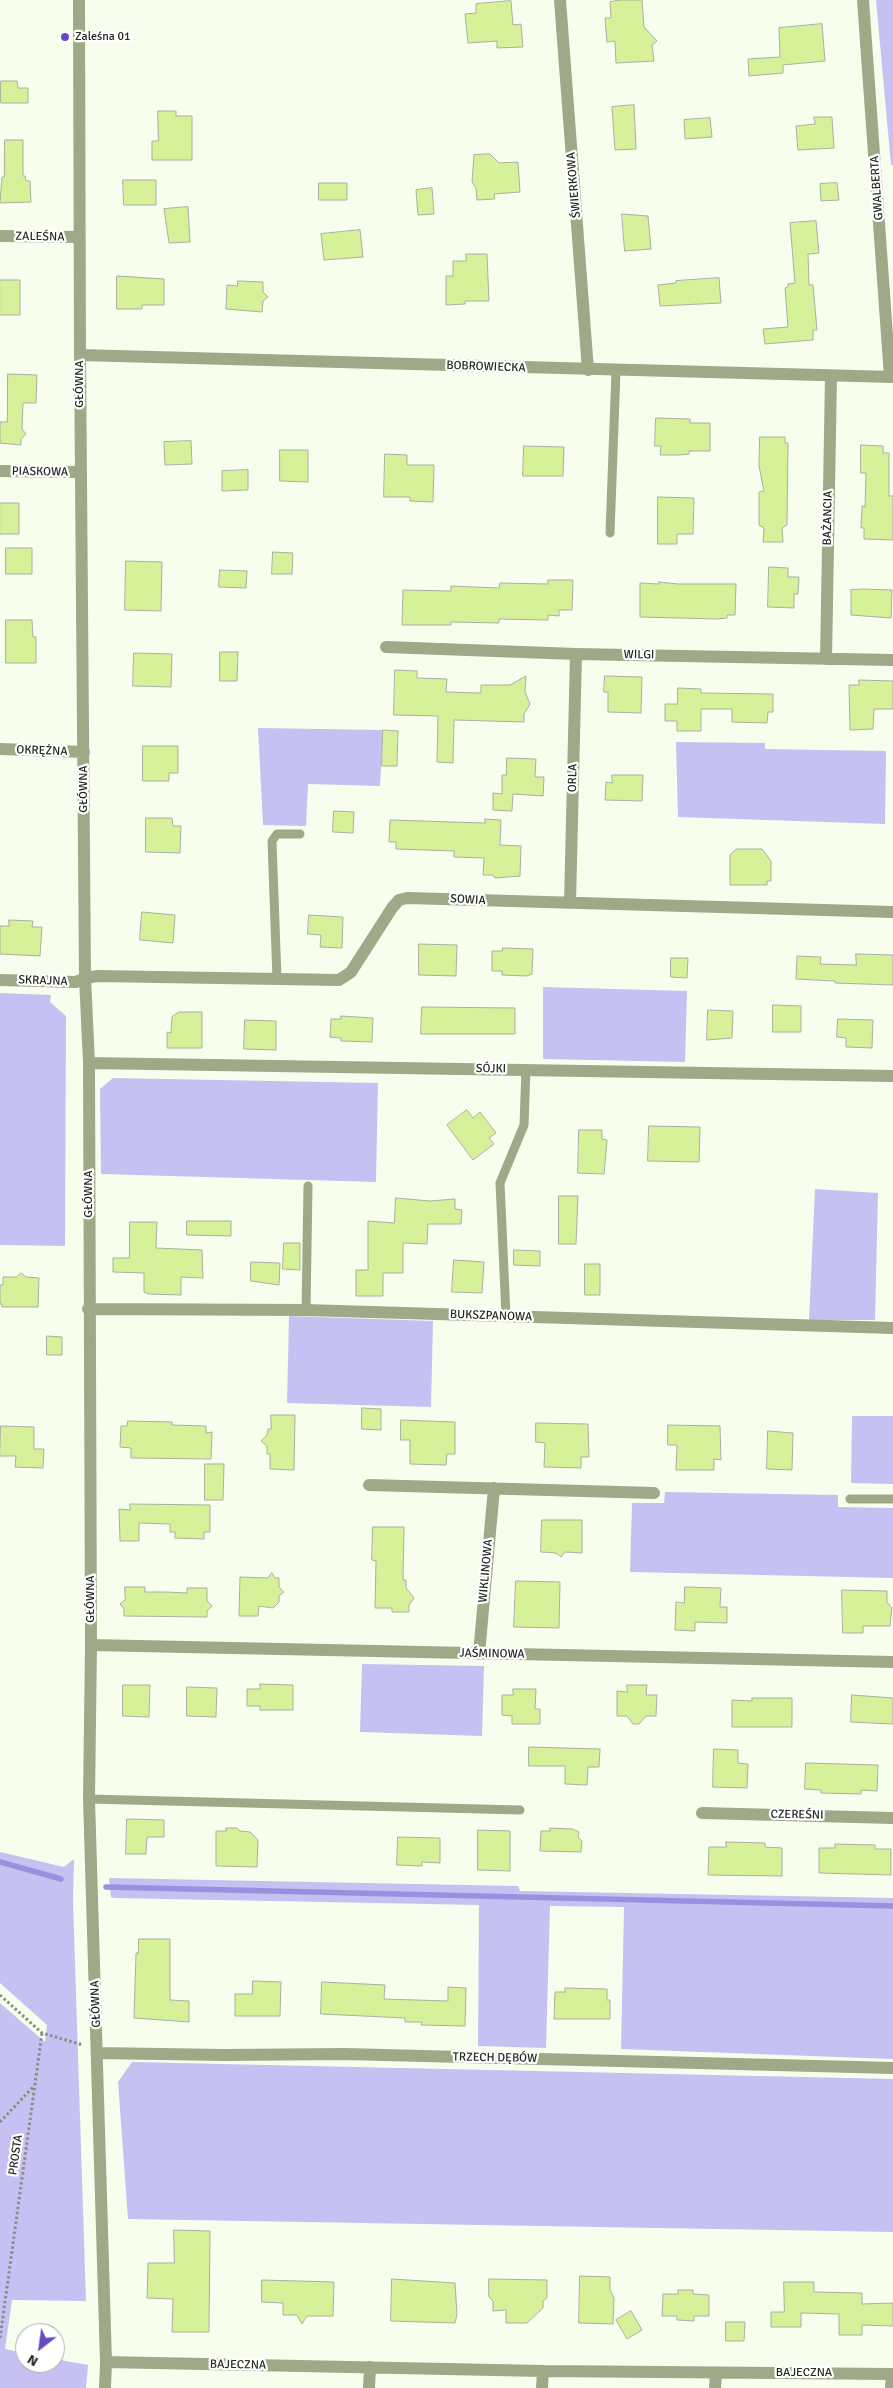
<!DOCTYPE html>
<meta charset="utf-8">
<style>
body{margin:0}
#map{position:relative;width:893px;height:2388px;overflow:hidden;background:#f8feed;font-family:Signika,sans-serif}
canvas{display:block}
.north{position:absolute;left:15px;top:2323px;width:50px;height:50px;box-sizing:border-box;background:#fff;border:1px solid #a8a9a6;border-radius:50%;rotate:210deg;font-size:14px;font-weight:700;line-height:20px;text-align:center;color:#252721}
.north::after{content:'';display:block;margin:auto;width:18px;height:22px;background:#674ac3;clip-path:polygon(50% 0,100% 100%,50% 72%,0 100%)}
</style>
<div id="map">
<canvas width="893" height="2388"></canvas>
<div class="north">N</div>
</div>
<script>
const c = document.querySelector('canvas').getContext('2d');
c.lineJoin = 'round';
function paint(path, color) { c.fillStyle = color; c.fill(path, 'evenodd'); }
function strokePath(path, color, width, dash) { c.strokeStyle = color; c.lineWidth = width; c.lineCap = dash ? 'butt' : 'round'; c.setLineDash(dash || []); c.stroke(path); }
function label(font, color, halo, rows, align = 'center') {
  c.font = font + ' Signika,sans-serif'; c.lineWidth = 4.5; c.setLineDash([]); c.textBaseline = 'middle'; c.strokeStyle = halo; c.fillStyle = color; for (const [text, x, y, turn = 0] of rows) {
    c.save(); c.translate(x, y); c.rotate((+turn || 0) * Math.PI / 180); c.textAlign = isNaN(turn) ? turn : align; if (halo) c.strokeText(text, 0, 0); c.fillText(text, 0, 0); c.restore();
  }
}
paint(new Path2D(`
 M876,0H893V165H891Z
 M258,728L383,730L380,786L308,784L306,826L263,825Z
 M676,742L765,743V749L886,751L885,824L678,817Z
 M543,987L687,991L685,1062L543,1059Z
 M0,993L51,995L50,1002L66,1016L65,1246L0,1245Z
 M113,1078L378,1083L376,1182L101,1174L100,1089Z
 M815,1189L878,1193L875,1320H809Z
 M289,1316L433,1321L431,1407L287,1403Z
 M852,1416H893V1484L851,1483Z
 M665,1492L838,1495V1507L893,1508V1578L630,1572L632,1503H664Z
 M362,1664L484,1666L482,1736L360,1732Z
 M0,1852L64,1867L74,1859L73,1901L86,2301L12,2300L5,2349L25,2353V2363H55V2359L88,2365L86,2388H0V2003L45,2042L47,2025L0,1983Z
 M109,1878L518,1886L520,1891L893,1898V2059L621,2049L624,1907L550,1906L546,2048L478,2046L479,1905L114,1898L111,1897Z
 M132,2062L893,2079V2232L128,2219L118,2082Z`), '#c6c1f2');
strokePath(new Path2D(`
 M0,1862L61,1879
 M106,1887L893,1906`), '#9b90df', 5.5);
const building = new Path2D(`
 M621,0H642L644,27L657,41L652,45L654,61L616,63L615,41L607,42L605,18H611L610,2Z
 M511,1L513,25L521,24L523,47L497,48V41L468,43L465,14L476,13V4Z
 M822,24L825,61L783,65V73L749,76L748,59L780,57L779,28Z
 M1,81H17L18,88H28V103H1Z
 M634,105L636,149L615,150L612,107Z
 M158,111H176V116H192V160H152V141H158Z
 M814,117H832L834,148L798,150L796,126L815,124Z
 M710,118L712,137L685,139L684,120Z
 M5,140H23V176H25L26,181H30L31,202L0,203L2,177H4Z
 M490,154L499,163L518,162L520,192L494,194L495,199L477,200L476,188L472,182L474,155Z
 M123,180H156V205H124Z
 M319,183H347V200H319Z
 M837,183L839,200L821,201L820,184Z
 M432,188L434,214L418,215L416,190Z
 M188,207L190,242L169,243L164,209Z
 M622,214L648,216L651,249L625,251Z
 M816,221L819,253L808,254L809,285H813L817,330H813V340L765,344L763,329L788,327L785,288L788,287V284L795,283L790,223Z
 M360,230L363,257L324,260L321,234Z
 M466,254H487L489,301H465V304L446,305V276H453V261H466Z
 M117,276L164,279V305H142V309H117Z
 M719,278L721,303L660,306L658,285L676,283V281Z
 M0,280H20V315H0Z
 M238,281L263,282V292L268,297L263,301L262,312L226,309L227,285L237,286Z
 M8,374L37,375L36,403H23L22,429L26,434L21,439V445L0,443V422H7Z
 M656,418L690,419V423H710V451H689V454L679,455H660L661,446H655Z
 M760,437H785V443H788L787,525L782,528L783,542H763L764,528L759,525V492L764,491L759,466Z
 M191,441L192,464L165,465L164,442Z
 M861,445L883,446V453H889V496H893V540L864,539V528H861L862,506L865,507L866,473H861Z
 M524,446L564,447L563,476H523Z
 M280,450H308V482L280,481Z
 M385,454L407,455V465H434L433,502L410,501V497H384Z
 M248,470V490L222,491V471Z
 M658,497L694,498L693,534H677V544H658Z
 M0,503H19V534H0Z
 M6,548H32V574H6Z
 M273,552L293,553L292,574H272Z
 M126,561L162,562L161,611L125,610Z
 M769,567L788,568V577H799L798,594H794V608L768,607Z
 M220,570L247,571L246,588L219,587Z
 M548,580H573L572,610H559V616L548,615V620L499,619V623L451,622V625H402L403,590L451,591V586L499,588L500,583L548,584Z
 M659,582L678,584H736L735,615H727V618L717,619L640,617V583L659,584Z
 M863,589L892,590L891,618L851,615V590Z
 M6,620H32L33,637H36V663H6Z
 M220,652H238L237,681H220Z
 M134,653L172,654L171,687L133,686Z
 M395,670L417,671V678L447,679L446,692L481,693V685H510L526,676L525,692L530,704L524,714V722L454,720L453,763L437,762L438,716L394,715Z
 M605,676L642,677L641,713L608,712V692H604Z
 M859,680L893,681V709H874L873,729L850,730L849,685H859Z
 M678,688L701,689V693L773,694V712H768L767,723L732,722V709H701V731H677V721H665V704H677Z
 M383,730L398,731L397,766H382Z
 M143,746H178V773H169V781H143Z
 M507,758L536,759L535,777H544L543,796L513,794L512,811L493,810V793L502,794V775H506Z
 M612,775H643L642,801L605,800L606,782L612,783Z
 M334,811L354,812L353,833L333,832Z
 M146,818H172L173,826H181L180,853L146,852Z
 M485,819L501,820L500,845L521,846L520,876L495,878L493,875H483L484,858L454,857V851L396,849V842H389L390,820L485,823Z
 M737,849H762L771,861V881H767V885H730V855Z
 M142,912L175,915L173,943L140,940Z
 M309,915L343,917L342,948L320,947L321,935L308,934Z
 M9,920L33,921L32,927H42L40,956L0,954V926H9Z
 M419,944L457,945L456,976L419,975Z
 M503,948L533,949L532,974L527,976L502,975V971H492V951H502Z
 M856,954L893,955V985L835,983V981L796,979L797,956L821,957L820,964L856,965Z
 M671,958H688L687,978L671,977Z
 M773,1005L801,1006V1032H773Z
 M422,1007L515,1008V1034H421Z
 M708,1010L733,1011L732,1038L707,1040Z
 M179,1012H202V1048H167V1032L171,1033L172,1017Z
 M341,1016L373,1018L372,1042L341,1041V1038L330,1037L331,1019H341Z
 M838,1019L873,1020L872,1048L846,1047V1038L837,1037Z
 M245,1020L276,1021V1050L244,1049Z
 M467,1110L473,1118L480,1112L496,1133L489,1138L494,1144L473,1160L447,1125Z
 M649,1126L700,1127L699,1162L648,1161Z
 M579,1130H602V1139L607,1140L604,1174L578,1173Z
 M559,1196H578L576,1244H559Z
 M396,1198L430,1201L455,1199V1209L462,1210L461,1224H428L427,1244L403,1243V1273H383V1296H356V1270H368V1221L394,1223Z
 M187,1221H231V1236L187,1235Z
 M130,1222H157L156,1248L202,1250L203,1278L181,1277V1295L149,1294L144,1292V1273L113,1272V1258H129Z
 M284,1243H300V1270L283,1269Z
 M514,1250L540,1251V1266L514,1265Z
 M454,1260L484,1262L482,1293L452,1292Z
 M251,1262L280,1263L279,1285L251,1281Z
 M585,1264H600V1295H585Z
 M21,1273L26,1277L39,1278L38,1307H2V1304H0V1285H3V1277H16Z
 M47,1336L62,1337V1355H47Z
 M362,1408L381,1409V1430L362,1429Z
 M271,1415H295L294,1470L270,1469V1454H267V1446L261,1441L267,1435L268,1429H271Z
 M401,1420L455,1422V1454H447L446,1465L410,1464V1440H401Z
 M128,1421L172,1422V1425L206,1426V1433L212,1432L211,1459L131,1458V1448L120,1447L121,1426H127Z
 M536,1423L588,1424L589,1457H581V1468L544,1467L545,1443L536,1442Z
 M668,1425L720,1426L721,1460L714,1459V1470H676L677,1445H668Z
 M1,1426L34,1427V1449H44L43,1468L15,1467L16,1456H0Z
 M768,1431L793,1433L792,1470L767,1469Z
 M205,1464H224L223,1500H205Z
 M130,1504L210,1505V1532H204V1539L175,1538V1532H170V1524L139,1523V1541H120L119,1509L130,1510Z
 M542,1520H582V1553L565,1552L561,1557L556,1553L541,1552Z
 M373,1527H404L403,1580H406V1588L414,1598L409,1605V1612H392V1608H375L376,1561L372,1560Z
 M272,1573L275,1578H279V1587L284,1592L279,1596V1602L273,1608L259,1606L258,1616H239L240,1577L267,1578Z
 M516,1581L560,1582L559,1628L514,1627Z
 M125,1587H145V1592H166L187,1593V1588H207V1601L212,1606L207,1611V1617L124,1616V1609L120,1604L125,1600Z
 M685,1587L721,1588L720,1607H727V1623L695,1622V1631L675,1630L676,1602L684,1603Z
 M842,1590L887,1591V1602L892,1608L890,1626H863V1633H843Z
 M260,1684L293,1685V1710H260V1706H247V1689H260Z
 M123,1685H150L149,1717L123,1716Z
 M627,1685H647L646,1695H657L656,1716H646L639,1724H633L627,1716H617V1691L627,1692Z
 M187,1687L217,1688L216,1717L187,1716Z
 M513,1689H536L535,1709H540V1724H512V1716L502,1715V1695H513Z
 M852,1695L893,1698V1724L851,1722Z
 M752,1698H792V1727H732V1700L752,1701Z
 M529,1747L600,1749L599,1767H588L587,1785L565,1784V1766H529Z
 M714,1749L738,1750V1763L748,1764L747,1788L713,1787Z
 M806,1763L878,1765L877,1791L861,1790V1794L821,1793V1790L805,1789Z
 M127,1819L164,1820V1837H147L146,1854H126Z
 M226,1828H237L240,1831L250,1832L258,1840L257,1867L216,1866V1831H226Z
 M550,1828L573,1829L579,1832L578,1837L582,1841L581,1852L540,1851L541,1831H550Z
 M478,1830L510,1831V1871L478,1870Z
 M398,1837L440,1838V1863L422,1862V1866L397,1865Z
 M726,1842L765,1843V1847L782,1848V1876L708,1875L709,1847H726Z
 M835,1844L875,1845V1849H891V1875L819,1873V1848H835Z
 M139,1939H170V2000L189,2001V2022L134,2018L136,1953H138Z
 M253,1981L281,1982L280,2016H235V1994H252Z
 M322,1982L385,1985L384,1999L448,2001V1987L466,1988L465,2026L421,2025L422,2022H405V2018L321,2014Z
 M565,1988L607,1989V2000H610V2019H554L555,1992H565Z
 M174,2230L210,2231L209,2332H172L173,2299L147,2298L148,2263H174Z
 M580,2276L610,2277V2290L614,2298L613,2324L579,2323Z
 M392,2279L455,2283L457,2314L455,2323L391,2321Z
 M489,2279L547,2280V2298L543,2301V2308L527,2323H506V2310L493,2311V2301L489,2297Z
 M262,2280L334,2282L333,2316H307L302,2324L297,2315H283V2303L262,2302Z
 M784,2282H814V2292L862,2293V2304L893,2303V2326L862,2325V2335H839V2314L801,2313V2327H771V2312H784Z
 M678,2290H693V2294L709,2295V2316H694V2321L677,2320V2316H662L663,2294H678Z
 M631,2311L642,2330L627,2339L616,2320Z
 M726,2322H745L744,2341H726Z`);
paint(building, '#d6f19a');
strokePath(building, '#aab0a0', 1);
strokePath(new Path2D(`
 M0,1995L42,2033L83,2045
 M0,2122L34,2086
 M0,2338L42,2033`), '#8a8e83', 3, [2.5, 2.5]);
strokePath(new Path2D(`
 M610,533L616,371
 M277,979L272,841L277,834H300
 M306,1310L308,1186
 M506,1316L500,1183L524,1125L526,1069
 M850,1499H893
 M89,1799L520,1810`), '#9eaa87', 9);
strokePath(new Path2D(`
 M560,0L588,370
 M863,0L890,377
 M0,236L79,237
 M80,355L85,978L89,1063L91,1645L89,1799L106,2362L105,2388
 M0,471L80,472
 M386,647L576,654L893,660
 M826,659L831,376
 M0,749L84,752
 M570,903L576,654
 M0,980L76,982L85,978L98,976L339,980L351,972L392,908L399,900L407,898L893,912
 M89,1063L893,1076
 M88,1309L306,1310L893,1328
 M369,1485L654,1493
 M91,1645L893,1662
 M479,1654L494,1488
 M702,1813L893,1818
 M98,2053L223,2055L345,2054L893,2068
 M106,2362L543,2371L893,2374
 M369,2388L370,2367
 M542,2388L543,2371
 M715,2388L716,2373
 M891,2388L892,2374`), '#9eaa87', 12);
strokePath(new Path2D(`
 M79,0L80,355L893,377`), '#9eaa87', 12);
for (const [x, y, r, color] of [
 [65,37,5,"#674ac3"]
]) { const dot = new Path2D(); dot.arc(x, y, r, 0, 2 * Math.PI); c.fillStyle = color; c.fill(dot); strokePath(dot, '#fff', 2); }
label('12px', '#252721', '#fff', [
 ["Zaleśna 01",75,37]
], 'left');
label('12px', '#252721', '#fff', [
 ["ŚWIERKOWA",574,185,-95],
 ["GWALBERTA",877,188,-94],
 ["ZALEŚNA",40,237,1],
 ["BOBROWIECKA",486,367,2],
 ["GŁÓWNA",80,384,-90],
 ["PIASKOWA",40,472,1],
 ["BAŻANCIA",828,518,-89],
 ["WILGI",639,655,1],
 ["OKRĘŻNA",42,751,2],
 ["ORLA",573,778,-89],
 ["GŁÓWNA",84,789,-90],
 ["SOWIA",468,900,3],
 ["SKRAJNA",43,981,2],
 ["SÓJKI",491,1069,1],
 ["GŁÓWNA",89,1194,-90],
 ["BUKSZPANOWA",491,1316,2],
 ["WIKLINOWA",486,1571,-85],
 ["GŁÓWNA",91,1599,-90],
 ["JAŚMINOWA",492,1654,1],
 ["CZEREŚNI",797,1815,1],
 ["GŁÓWNA",96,2004,-92],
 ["TRZECH DĘBÓW",495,2058,1],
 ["PROSTA",16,2155,-82],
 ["BAJECZNA",238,2365,1],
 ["BAJECZNA",804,2373]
]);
</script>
